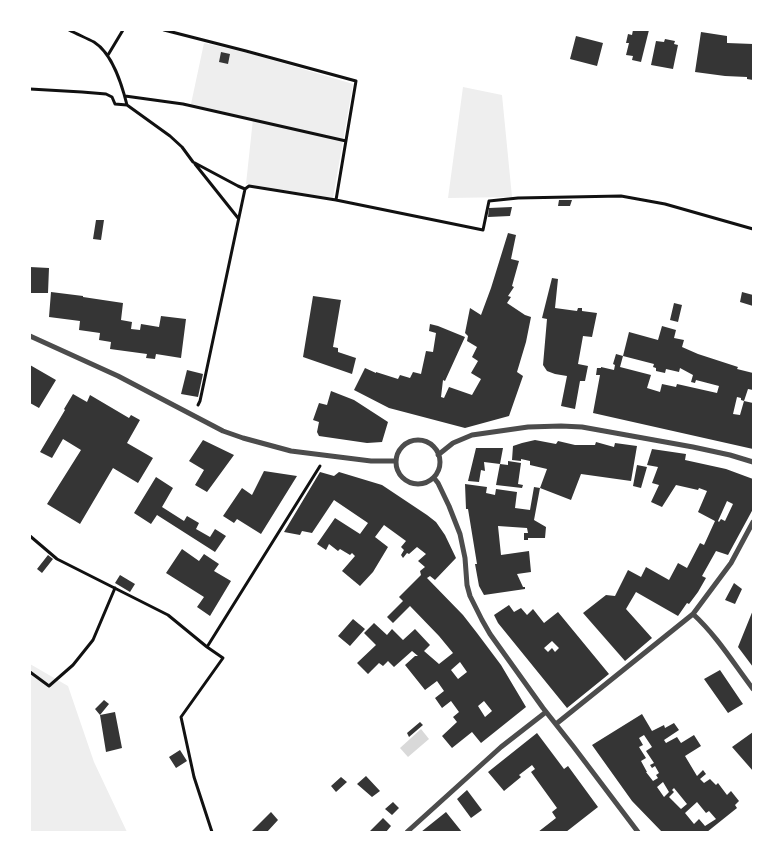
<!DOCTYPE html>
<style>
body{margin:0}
#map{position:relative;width:783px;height:862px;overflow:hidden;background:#fff;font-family:Barlow,sans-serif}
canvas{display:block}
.frame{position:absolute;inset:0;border:31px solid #fff;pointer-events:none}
</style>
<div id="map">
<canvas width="783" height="862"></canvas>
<div class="frame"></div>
</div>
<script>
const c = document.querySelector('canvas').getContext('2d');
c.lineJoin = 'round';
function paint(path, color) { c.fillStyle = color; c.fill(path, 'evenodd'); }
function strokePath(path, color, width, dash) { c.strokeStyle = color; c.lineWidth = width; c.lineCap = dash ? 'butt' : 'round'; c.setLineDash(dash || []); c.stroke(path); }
paint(new Path2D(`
 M204,43L252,54L353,84L333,198L246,184L253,119L191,104Z
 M463,87L502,95L512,197L448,198Z
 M30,664L68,686L94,762L127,832H30Z`), '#eee');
paint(new Path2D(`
 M421,729L429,739L408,757L400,748Z`), '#d9d9d9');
paint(new Path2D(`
 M633,30H649L641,62L632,60L633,56L626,55L629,43H626L628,34L632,35Z
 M701,32L727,36V43L753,44V80L747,79V77L725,76L695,72Z
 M576,36L603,43L597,66L570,59Z
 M665,39L675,41L674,44L678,45L673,69L651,65L656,41L664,42Z
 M221,52L230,54L228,64L219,62Z
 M559,200H572L570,206H558Z
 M512,207L510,216L488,217L489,208Z
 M96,220H104L101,240L93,239Z
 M508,233L516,235L511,259L519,261L512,286L514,287L508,296L511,297L507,303L525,315L531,317L526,342L517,372L523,376L509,416L465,428L389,408L354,390L365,368L376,373V372L398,379L400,375L410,378L413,372L421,374L426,351L433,352L436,333L429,331L430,324L438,326L465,337L445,381L443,380L441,397L444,398L449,387L472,395L481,379L471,373L478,361L472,357L477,347L467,341L468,336L465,333L470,308L481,315L491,288Z
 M30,267L49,268L48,293H30Z
 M552,278L558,279L555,308L577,311L578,308H582V311L597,313L592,337L583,336L578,364L588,366L585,381H580L575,409L561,406L567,376L555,374L547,371L543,365L547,319L542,318Z
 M51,292L83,296V297L123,303L121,320L132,322L131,329L140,330L141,324L159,327L161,316L186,319L181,358L156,354L155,359L146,358L147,354L110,349L111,342L99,340L100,333L79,330L80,321L49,317Z
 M742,292L753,295V306L740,302Z
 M313,296L341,300L333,347L338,348V352L356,358L352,374L303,357Z
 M674,303L682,305L678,322L670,320Z
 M662,326L676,330L674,338L684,340L682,347L698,354L738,367L737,369L753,373V390L748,389L744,401L753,403V449L593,413L600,375H596L597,368H601V367L614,370L615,365L613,364L616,354L623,356L620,367L651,375L647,388L660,392L662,384L676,387L677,384L717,393L719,386L696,380L695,383L691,382L693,375L680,368L679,372L666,369L665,373L656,371V368L653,367L654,364L623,356L629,332L658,340ZM737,397L741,398V400L744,401L740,415L733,414Z
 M30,365L56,380L39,408L30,403Z
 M187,370L203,374L198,397L181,394Z
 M331,391L354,400L388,422L382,442L367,443L319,436L317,432L319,422L313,420L319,403L327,405Z
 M73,394L87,402L90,395L129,418L131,415L140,420L127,443L153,458L138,483L113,468L80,524L47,504L81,450L63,439L52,458L40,452L65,410L64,409Z
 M203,440L234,455L207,492L195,485L204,470L189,461Z
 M535,440L556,444L558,441L575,445H595L596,442L614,447L615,443L637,446L631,481L581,474L571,500L540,488L534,520L546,527L545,538H528V540H524V533H528L527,528L498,526L501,555L529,551L531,572L517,574L523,587H525V589L484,595L479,586L475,564H477L468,509H466L465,484L487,487L486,493L495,495L496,489L517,492L515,508L530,510L534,487L540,488L547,469L530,465V461L521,459V461L512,460L513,446L522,443Z
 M476,448H503L500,464L484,462L485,471L481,470L479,482L468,481Z
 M652,449L686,454L685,460L726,469L753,479V509L728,555L716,551L702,576L706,578L698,592L689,604L687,603L678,616L636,592L626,609L652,638L625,661L583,613L606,595L615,596L628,570L641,577L646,567L669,580L678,563L687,568L700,543L704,545L715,521L698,512L707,491L699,488L698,490L676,485L662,507L651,502L659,485L652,483L658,467L647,465ZM727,501L733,504L725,521L721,519L719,522L718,521Z
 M508,461L521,463L518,484L523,485L522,488L496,485L500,464L508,465Z
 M637,465L647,467L641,488L633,486Z
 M264,471L297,476L261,534L237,519L234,523L223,516L242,488L252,495Z
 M320,472L334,476L339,472L382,485L427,515L436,522L445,535L456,558L435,580L430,576L427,578L463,615L477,633L501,665L526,707L481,743L472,732L452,748L442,736L457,722L453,717L459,712L451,701L442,708L435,698L444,691L437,681L425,690L405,665L415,656H418L412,651L394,667L388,661L383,666L379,663L368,674L357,663L376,645L364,633L374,623L387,635L392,629L403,640L415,629L430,645L424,651L439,664L453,653L439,636L410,606L393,623L387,617L403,601L399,597L421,575L420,571L425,567L418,561L426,554L417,547L409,554L407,553L403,558L401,555L404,550L401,547L406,541L384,525L375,537L388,547L373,572L360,586L342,571L355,556L352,553L350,555L340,549L338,551L329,544L326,550L317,544L335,518L360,534L368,523L334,500L312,533L302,531L300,535L284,532ZM460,662L467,672L458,679L451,670ZM484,701L492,711L485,717L478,706Z
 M156,477L173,488L162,507L184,521L187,516L199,523L196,529L210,537L215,529L226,536L215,552L157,515L151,524L134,513Z
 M182,549L199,561L204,554L219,564L214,571L231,581L210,616L197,607L204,597L166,573Z
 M48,555L53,559L42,573L37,569Z
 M120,575L135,584L130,592L115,583Z
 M734,583L742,589L735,604L725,600Z
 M509,605L514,612L521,608L527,615L533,609L544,623L558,612L609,674L567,708L498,623L494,615ZM552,641L559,648L555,652L552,648L548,652L544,648Z
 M753,610V667L738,647Z
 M353,619L365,629L350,646L338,636Z
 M720,670L743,704L728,713L704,679Z
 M104,700L109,704L100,715L115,712L122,748L106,752L100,715L95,709Z
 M642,714L652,731L664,725L665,728L674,723L679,730L664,740L666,743L677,737L681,743L694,735L701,746L685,756L697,776L703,770L706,774L700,779L704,783L710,779L716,785L718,783L727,795L731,791L739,801L735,805L737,808L707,832H662L632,801L592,745ZM644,735L652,747L646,751L654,763L650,765L652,768L655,766L659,773L656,775L658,778L653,781L646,772H647L641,761L646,758L639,747L643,745L639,738ZM663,782L669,792L664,797L657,787ZM674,788L687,804L681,809L669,797L674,792L672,790ZM697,802L706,813L709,811L716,819L705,826L699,819L694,824L685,813Z
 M420,722L423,725L409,737L407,733Z
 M753,732V771L732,747Z
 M537,733L564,769L568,766L598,807L566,832H538L556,818L552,812L557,808L531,772L535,769L532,765L519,775L521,777L504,791L488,772Z
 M180,750L187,761L176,768L169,757Z
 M366,776L380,791L372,797L357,784Z
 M341,777L347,782L336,792L331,786Z
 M467,790L482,810L471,818L457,799Z
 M393,802L399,808L392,815L385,809Z
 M271,812L278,820L267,832H251Z
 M446,812L462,832H421Z
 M383,818L391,826L386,832H369Z`), '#353535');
strokePath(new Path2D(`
 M69,30C77,34 86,38 94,42C113,54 122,85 127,105L170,136L182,147L193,162L238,186L245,189
 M164,30L246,51L356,81L336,200
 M108,55L123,30
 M30,89L82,92L106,94L112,97L115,104L127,105
 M125,96L183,104L346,141
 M195,164L238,218
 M245,189L249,186L336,200L483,230L489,201L518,198L621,196L665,204L753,229
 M198,405L200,401L245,189
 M30,536L57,559L168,615L207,647
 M30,672L49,686L73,665L93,640L115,588
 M212,832L194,777L181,717L223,658L207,647L320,466`), '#111', 3);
strokePath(new Path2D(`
 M30,336L118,376L223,431L243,438L291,451L371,461H395
 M396 462a22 22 0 1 1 44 0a22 22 0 1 1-44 0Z
 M438,455L453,443L472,435L528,427L561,426L582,427L693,447L730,455L753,462
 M434,478L438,483L449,506L460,534L465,558L467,585L470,596L482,620L490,634L543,708L573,746L638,832
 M693,614C717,636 734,664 753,689
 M556,724L693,614L731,563L753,522
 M407,832L501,747L546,712`), '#4c4c4c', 5);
</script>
